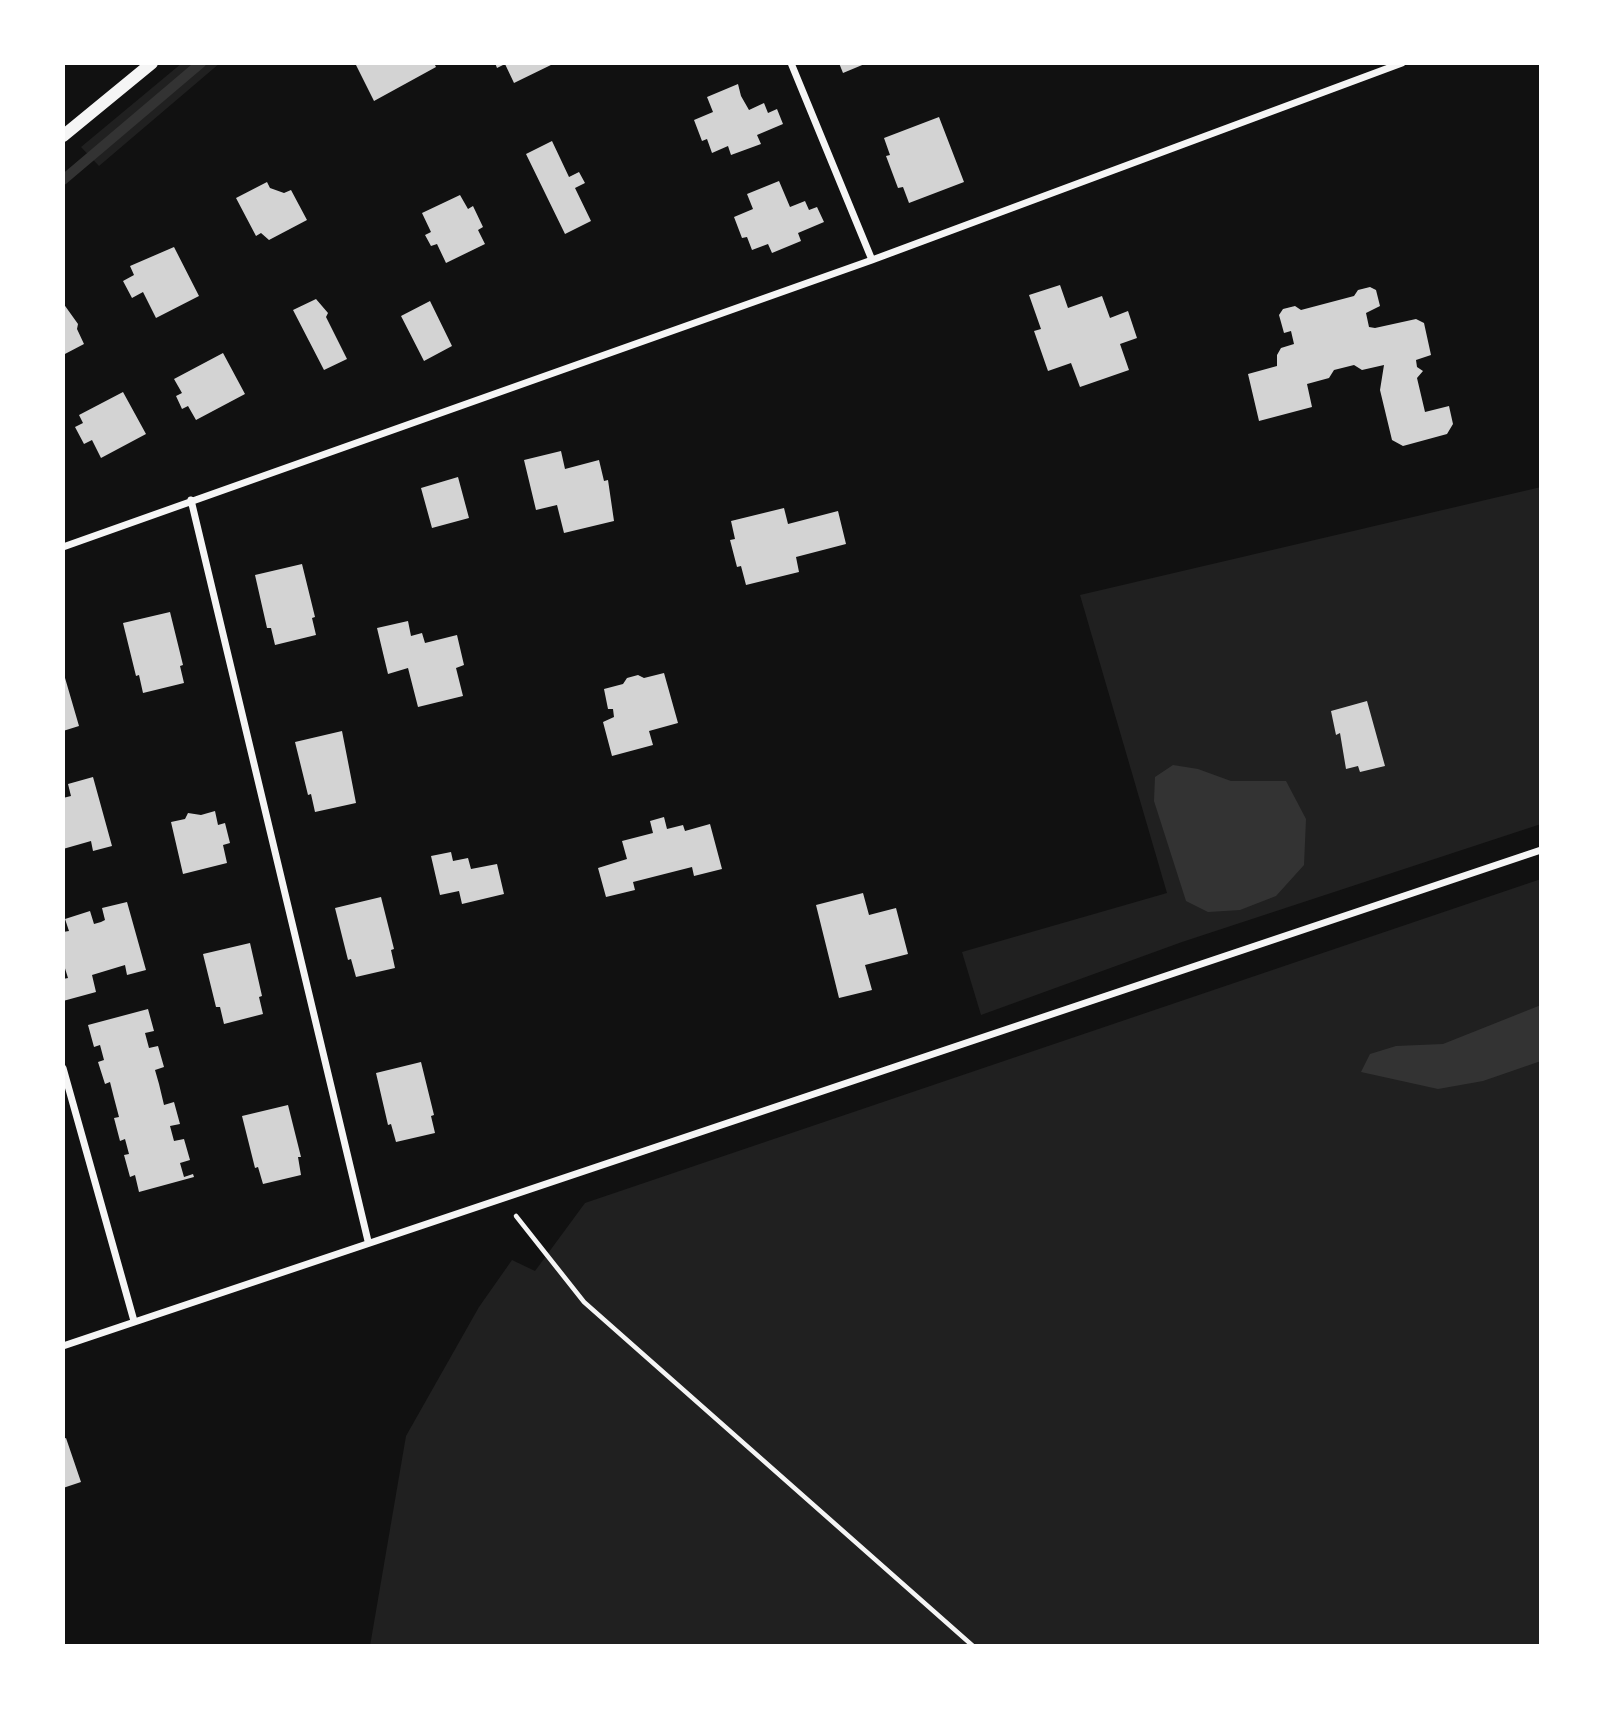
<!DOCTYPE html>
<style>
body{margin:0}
#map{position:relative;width:1604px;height:1709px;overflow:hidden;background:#111;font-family:Manrope,sans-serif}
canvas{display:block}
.frame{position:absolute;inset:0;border:65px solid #fff;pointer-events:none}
</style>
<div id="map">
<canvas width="1604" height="1709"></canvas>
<div class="frame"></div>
</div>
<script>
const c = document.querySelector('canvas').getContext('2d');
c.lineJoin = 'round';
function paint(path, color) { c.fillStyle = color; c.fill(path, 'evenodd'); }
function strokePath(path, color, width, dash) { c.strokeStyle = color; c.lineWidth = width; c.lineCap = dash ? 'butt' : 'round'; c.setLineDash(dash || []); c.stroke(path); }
paint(new Path2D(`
 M182,63H220L99,166L81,147Z
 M1541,487V824L1182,942L981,1015L962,952L1167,893L1080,595Z
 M1541,879V1646H370L406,1436L479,1307L512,1260L535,1271L585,1203Z`), '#202020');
paint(new Path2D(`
 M1173,765L1198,769L1231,781H1286L1306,819L1304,865L1276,896L1240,910L1208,912L1186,901L1154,801L1155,777Z
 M1541,1005V1061L1538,1062L1483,1081L1438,1089L1361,1072L1370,1054L1396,1046L1443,1044Z`), '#333');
strokePath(new Path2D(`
 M63,180L201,63`), '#333', 10);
paint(new Path2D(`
 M360,63H434L436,67L374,101L356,65Z
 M495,63H555L514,83L505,64L497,68Z
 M839,63H867L843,73Z
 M738,84L741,96L749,110L764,103L768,113L777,109L783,124L757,135L761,144L731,155L728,146L712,153L707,139L702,141L694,120L713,112L707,97Z
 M939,117L964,182L909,203L903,187L898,188L886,156L890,155L884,138Z
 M552,141L569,177L579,172L585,183L575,188L591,221L565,234L526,154Z
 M779,181L790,207L805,201L809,210L817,207L824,222L798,233L801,241L772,253L768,244L752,250L747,237L742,238L734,217L753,209L747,194Z
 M267,182L270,188L284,193L291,190L307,220L269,240L261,233L256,236L236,198Z
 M460,195L468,209L473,206L483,227L478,230L485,244L446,263L437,244L431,246L425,235L431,232L422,213Z
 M174,247L199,296L156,318L143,292L132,298L123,281L134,275L130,266Z
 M1060,285L1068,308L1102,296L1110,318L1128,311L1137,338L1120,344L1129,370L1080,387L1071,363L1048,371L1034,331L1041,329L1029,295Z
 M1370,287L1376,290L1380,306L1366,313L1369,327L1375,328L1416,319L1424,323L1431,355L1416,360L1417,367L1423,371L1417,378L1425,412L1449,406L1453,424L1447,434L1403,446L1392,440L1380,390L1384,365L1362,370L1354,365L1334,370L1329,378L1307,384L1312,407L1259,421L1248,374L1277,366V355L1281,348L1294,344L1291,331L1284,333L1279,315L1283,309L1295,306L1301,310L1354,296L1358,290Z
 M316,299L328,313L326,317L347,359L324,370L293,310Z
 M430,301L452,346L424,361L401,316Z
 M63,303L78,324L77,329L84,344L63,355Z
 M223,353L245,394L196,420L188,406L182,409L176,396L182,393L174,379Z
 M123,392L146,434L101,458L92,440L84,444L75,427L83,423L79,415Z
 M561,451L565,469L599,460L604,481L608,480L614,521L564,533L557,505L536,510L524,460Z
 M458,477L469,518L432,528L421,488Z
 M784,508L788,524L838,511L846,544L796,557L799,572L746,585L741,566L737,567L730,540L735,539L731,521Z
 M302,564L315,617L312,618L316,635L275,645L271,628H267L255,575Z
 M170,612L183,665L180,666L184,683L143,693L139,675L136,676L123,623Z
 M408,621L411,636L422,633L425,643L457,635L464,665L456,668L463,696L418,707L408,668L388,674L377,628Z
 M63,671L79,726L63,731Z
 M664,673L678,723L649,731L653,745L612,756L603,722L614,717L613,709H608L604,689L623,684L627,678L638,675L644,678Z
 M1367,701L1385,766L1360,772L1358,766L1346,769L1340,733L1336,735L1331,711Z
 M342,731L356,803L315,812L311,794L308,795L295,742Z
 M93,777L112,846L93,851L91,841L63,849V798L71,796L68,784Z
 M215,811L218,825L225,823L230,843L223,845L227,863L183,874L171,822L185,819L188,813L201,815Z
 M664,817L667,829L683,825L685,831L710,824L722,869L694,876L692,867L633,882L635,890L606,897L598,868L627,859L622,841L653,833L650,821Z
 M451,852L453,861L468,858L471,869L497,864L504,894L462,904L459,891L440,895L431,856Z
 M863,893L869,915L896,908L908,954L865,965L872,990L839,998L816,905Z
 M381,897L394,949L391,950L395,968L356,977L351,959L348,960L335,908Z
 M127,902L146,970L127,975L125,965L92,975L96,992L63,1001V979L68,978L63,962V932L69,931L65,919L90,911L94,924L101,922L105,920L102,908Z
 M250,943L262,996L259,997L263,1014L224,1024L220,1007H216L203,954Z
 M148,1009L154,1031L145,1033L149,1048L158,1046L164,1067L155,1070L159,1084L164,1105L174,1102L180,1124L170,1126L174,1141L184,1139L190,1160L180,1163L184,1177L193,1174L194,1177L139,1192L135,1175L130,1177L124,1155L129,1154L125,1139L120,1141L114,1118L119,1117L114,1098L110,1082L105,1084L98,1062L104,1060L100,1045L94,1047L88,1025Z
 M421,1062L434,1115L431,1116L435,1133L396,1142L391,1124L388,1125L376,1073Z
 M288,1105L301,1157H298L301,1175L263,1184L258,1167L255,1168L242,1116Z
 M66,1438L81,1482L63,1488V1439Z`), '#d3d3d3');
strokePath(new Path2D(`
 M516,1216L584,1302L973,1646`), '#f5f5f5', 4.5);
strokePath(new Path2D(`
 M791,63L872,260
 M191,500L368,1241
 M63,547L872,260L1402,63
 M63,1068L134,1321
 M63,1346L1541,850`), '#f5f5f5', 7);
strokePath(new Path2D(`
 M63,136L152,63`), '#f5f5f5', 12);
</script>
